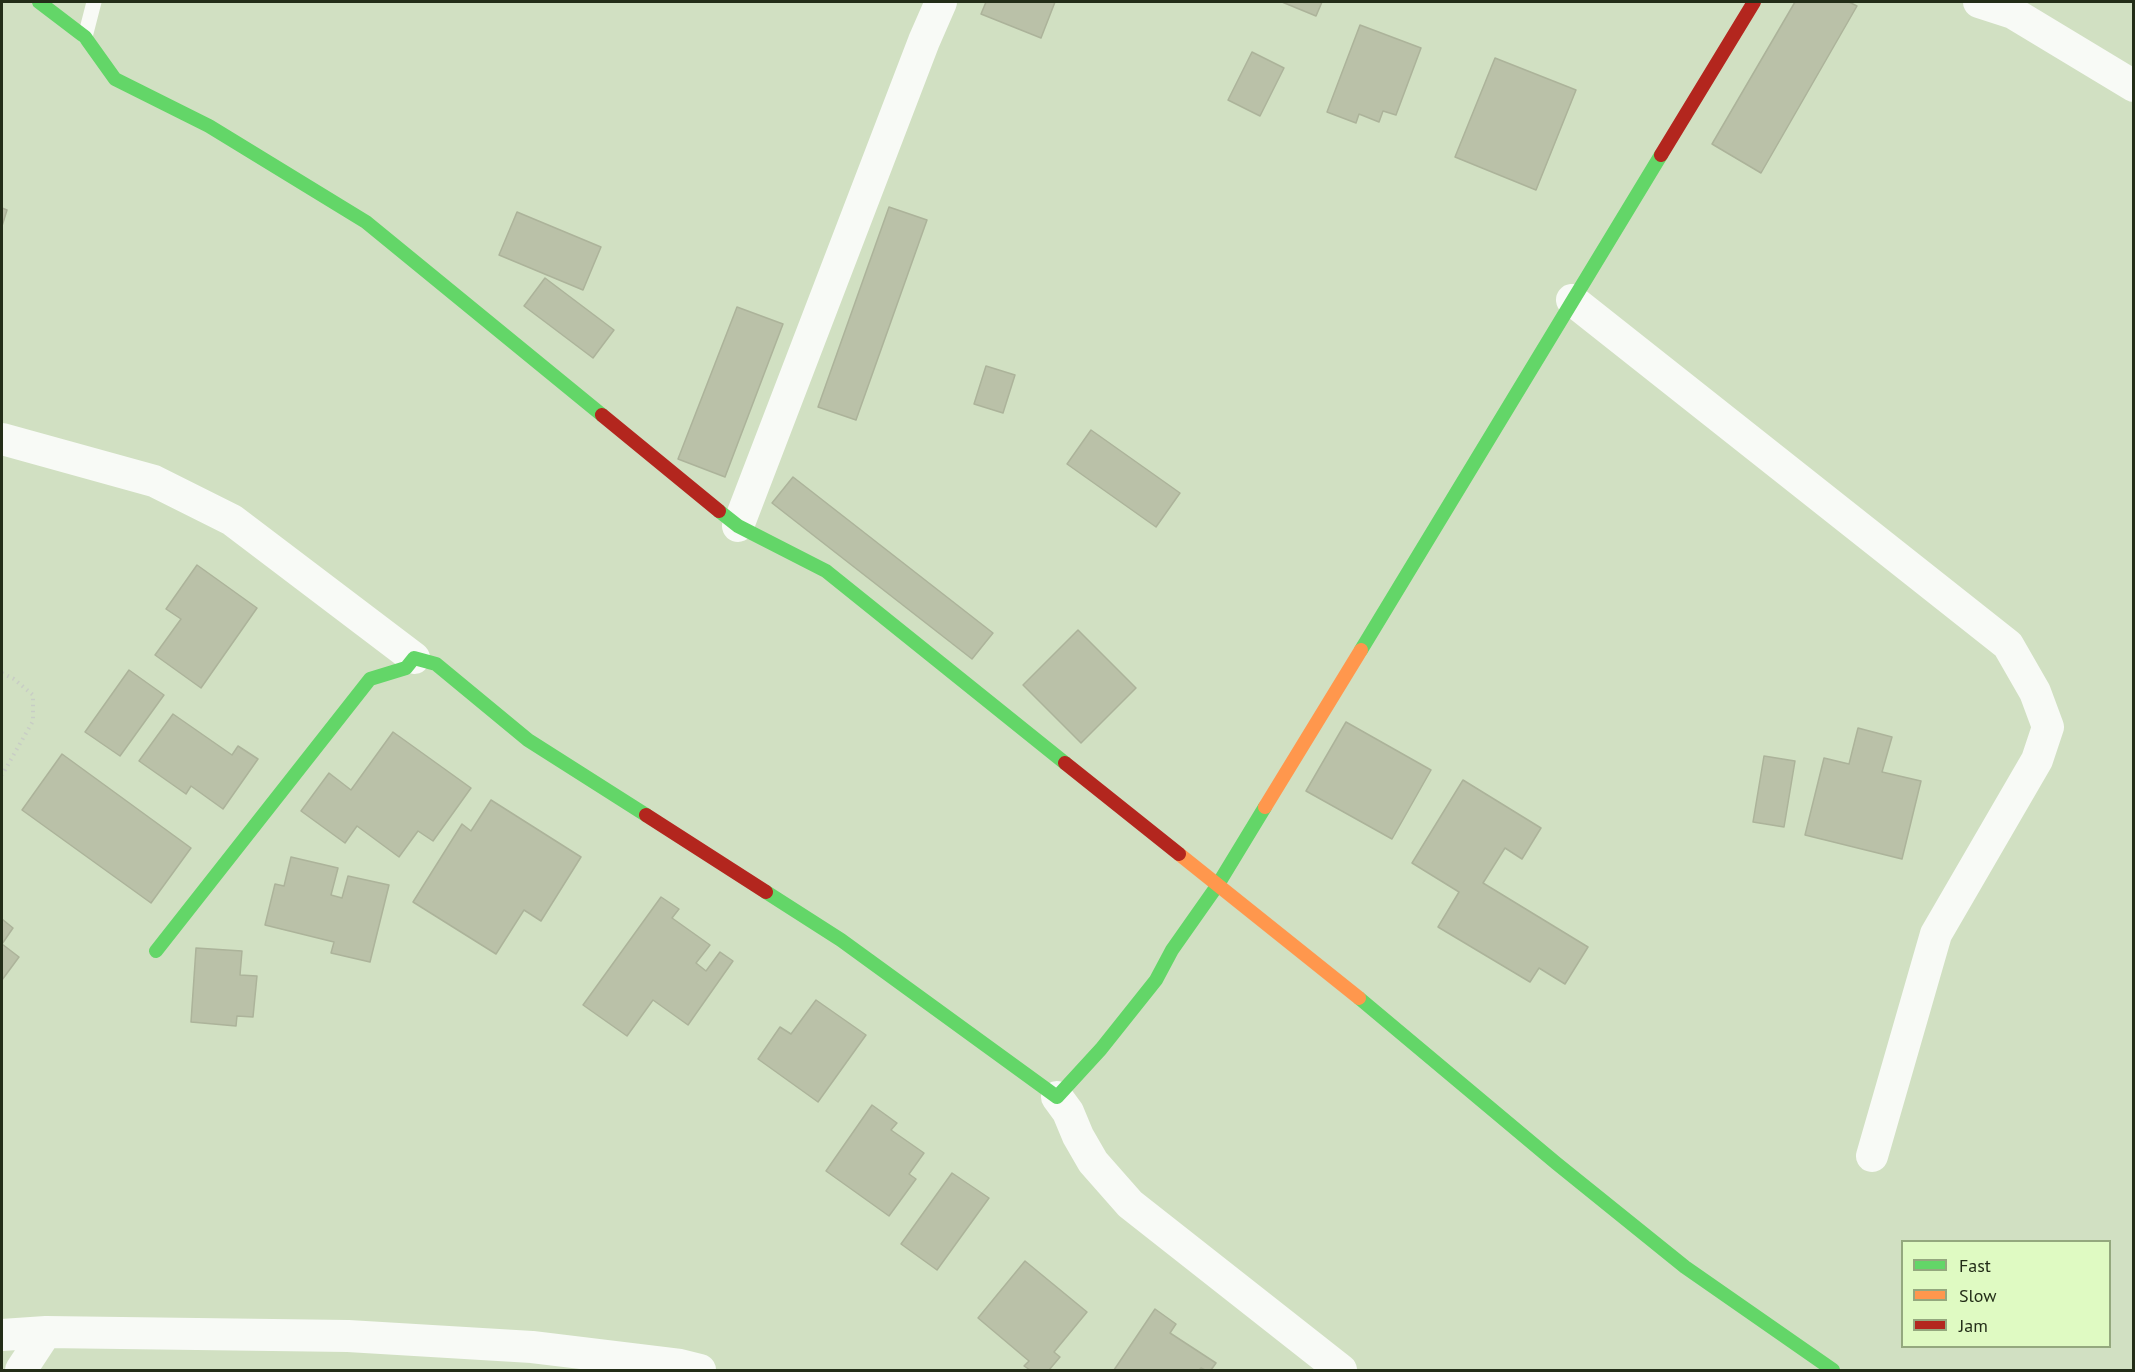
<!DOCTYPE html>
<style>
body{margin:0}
#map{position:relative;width:2135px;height:1372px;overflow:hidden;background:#d1e0c2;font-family:"PT Sans",sans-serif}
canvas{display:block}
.frame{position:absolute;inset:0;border:3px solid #232d18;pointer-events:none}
.legend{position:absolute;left:1901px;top:1240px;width:210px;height:108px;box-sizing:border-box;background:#dffac2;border:2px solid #94a87e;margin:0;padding:8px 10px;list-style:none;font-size:18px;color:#232d18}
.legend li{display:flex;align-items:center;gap:12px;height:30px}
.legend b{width:30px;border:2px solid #94a87e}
</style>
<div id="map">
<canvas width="2135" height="1372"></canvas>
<div class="frame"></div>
<ul class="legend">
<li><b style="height:8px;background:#63d668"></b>Fast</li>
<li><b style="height:8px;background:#ff974d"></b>Slow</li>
<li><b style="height:8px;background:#b3261e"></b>Jam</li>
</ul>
</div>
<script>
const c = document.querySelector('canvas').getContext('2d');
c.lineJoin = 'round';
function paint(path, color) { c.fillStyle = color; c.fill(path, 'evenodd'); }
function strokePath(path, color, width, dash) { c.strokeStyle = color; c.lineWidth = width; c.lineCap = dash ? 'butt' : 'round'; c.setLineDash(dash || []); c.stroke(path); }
const building = new Path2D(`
 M986,2H1055L1041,38L981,14Z
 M1282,2H1322L1316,16Z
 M1795,2H1849L1857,6L1761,173L1712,144Z
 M1360,25L1421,48L1396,115L1383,111L1379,122L1359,114L1356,123L1327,112Z
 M1252,52L1284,68L1260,116L1228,100Z
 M1495,58L1576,90L1536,190L1455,157Z
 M889,207L927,220L856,420L818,407Z
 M2,208L7,210L2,226Z
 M517,212L601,247L583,290L499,255Z
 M545,278L614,330L593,358L524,306Z
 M737,307L783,324L725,477L678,459Z
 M986,366L1015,375L1003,413L974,404Z
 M1091,430L1180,493L1156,527L1067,464Z
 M793,477L993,633L972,659L772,503Z
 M197,565L257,608L201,688L155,655L181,619L166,609Z
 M1078,630L1136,688L1081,743L1023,685Z
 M129,670L164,695L120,756L85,732Z
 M173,714L232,755L238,746L258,759L223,809L191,786L186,794L139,761Z
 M1346,722L1431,770L1392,839L1306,791Z
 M1858,728L1892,737L1882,772L1921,781L1902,859L1805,835L1824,758L1849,764Z
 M393,732L471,788L433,841L418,831L399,857L357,826L345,843L301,811L329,773L351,790Z
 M62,754L191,848L151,903L22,810Z
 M1764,756L1795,761L1784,827L1753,822Z
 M1463,780L1541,828L1522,859L1505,848L1483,883L1588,947L1565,984L1539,968L1530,982L1438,927L1459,892L1412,863Z
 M491,800L581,857L541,921L524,910L496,954L413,902L462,824L471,831Z
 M291,857L338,868L331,895L342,898L348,876L389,885L370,962L331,953L334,942L265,925L275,884L284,886Z
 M661,897L679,909L672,918L710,945L696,963L706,971L720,952L733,961L688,1025L653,1000L627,1036L583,1005Z
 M2,919L13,928L2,944Z
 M2,944L19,957L2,980Z
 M196,948L242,951L240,975L257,976L253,1017L237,1016L236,1026L191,1022Z
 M816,1000L866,1035L818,1102L758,1059L780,1027L791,1034Z
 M872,1105L897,1123L891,1130L924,1153L909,1174L916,1179L889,1216L826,1171Z
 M952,1173L989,1198L937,1270L901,1244Z
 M1025,1261L1087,1312L1054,1352L1060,1357L1049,1370H1030L1024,1366L1029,1361L978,1318Z
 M1155,1309L1176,1324L1170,1333L1216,1363L1211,1370H1205L1201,1368L1199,1370H1114Z`);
paint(building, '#bac1a8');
strokePath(building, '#acb39a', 1.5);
strokePath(new Path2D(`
 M2,673L14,679L33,695V721L2,775`), '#c8cdc5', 4, [1.5, 4.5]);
strokePath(new Path2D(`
 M85,37L94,2`), '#f8faf6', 15);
strokePath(new Path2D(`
 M1979,2L2013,13L2134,86
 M1572,300L2008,645L2035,692L2048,727L2037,760L1936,934L1872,1156
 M2,439L154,481L232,520L414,658
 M738,526L924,41L941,2
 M1057,1097L1068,1112L1078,1136L1093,1162L1130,1204L1341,1370
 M2,1335L46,1332L348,1336L532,1347L680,1365L700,1370
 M21,1370L46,1332`), '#f8faf6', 32);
strokePath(new Path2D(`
 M39,2L85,37L115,79L209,126L366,222L602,415
 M719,511L738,526L826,571L1065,763
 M1361,650L1661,155
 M766,892L841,940L1057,1097L1101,1049L1156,980L1172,950L1217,886L1265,807
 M156,951L370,679L406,668L414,658L436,664L528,740L646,815
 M1359,998L1556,1163L1685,1267L1833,1370`), '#63d668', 14);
strokePath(new Path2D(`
 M1265,807L1361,650
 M1179,854L1359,998`), '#ff974d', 14);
strokePath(new Path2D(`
 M1661,155L1754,2
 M602,415L719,511
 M1065,763L1179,854
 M646,815L766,892`), '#b3261e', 14);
</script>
